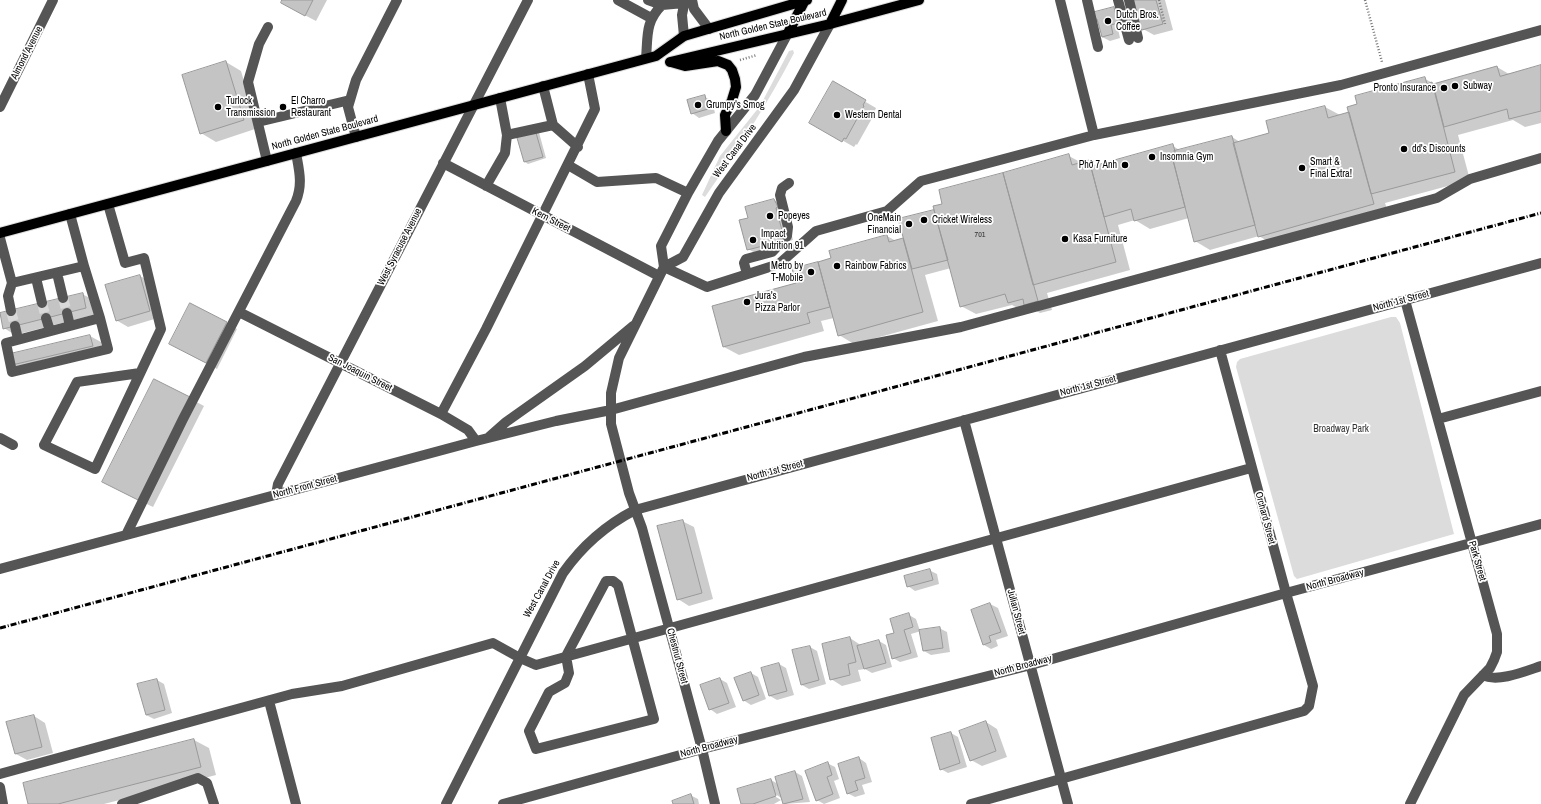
<!DOCTYPE html>
<meta charset="utf-8">
<style>
body{margin:0}
canvas{display:block;background:#fff}
</style>
<canvas width="1541" height="804"></canvas>
<script>
const c = document.querySelector('canvas').getContext('2d');
c.lineJoin = 'round';
function paint(path, color) { c.fillStyle = color; c.fill(path, 'evenodd'); }
function strokePath(path, color, width, dash) { c.strokeStyle = color; c.lineWidth = width; c.lineCap = dash ? 'butt' : 'round'; c.setLineDash(dash || []); c.stroke(path); }
function label(font, color, halo, rows, align = 'center') {
  c.font = font + ' "Archivo Narrow",sans-serif'; c.lineWidth = 3.5; c.setLineDash([]); c.textBaseline = 'middle'; c.strokeStyle = halo; c.fillStyle = color; for (const [text, x, y, turn = 0] of rows) {
    c.save(); c.translate(x, y); c.rotate((+turn || 0) * Math.PI / 180); c.textAlign = isNaN(turn) ? turn : align; if (halo) c.strokeText(text, 0, 0); c.fillText(text, 0, 0); c.restore();
  }
}
paint(new Path2D(`
 M793,50L794,53C768,103 737,151 705,197L702,195L720,156L760,106L789,51Z
 M1391,317H1396L1400,323L1454,534L1297,579L1294,576L1236,367L1237,362L1240,359Z`), '#dcdcdc');
paint(new Path2D(`
 M283,0H327L316,21L293,9Z
 M1135,0H1165L1173,30L1154,35L1143,29Z
 M1114,8L1121,12L1125,27L1118,29L1120,38L1110,41L1102,37L1098,22L1094,19Z
 M226,62L241,71L258,128L216,142L201,133Z
 M1541,66V123L1525,127L1513,120L1458,135L1470,180L1385,203L1388,212L1274,245L1259,236L1210,250L1195,241L1189,218L1150,229L1135,220L1118,225L1130,270L1047,293L1052,310L1040,313L1033,309L1023,311L1012,305L976,314L961,306L951,268L925,275L938,321L854,344L839,335L834,318L821,321L824,331L739,355L724,347L797,284L793,270L832,259L887,236L896,241L905,239L934,211L936,212L1069,156L1082,163L1089,161L1097,166L1173,146L1181,151L1232,137L1240,142L1270,134L1325,107L1340,115L1350,112L1425,79L1435,84L1497,67L1509,74Z
 M833,83L876,108L874,113H875L857,145L856,144L854,147L810,122Z
 M705,97L712,101L715,113L699,118L692,113Z
 M538,129L546,158L528,164L525,162Z
 M774,200L785,207L793,240L780,244L781,250L759,255L748,249L749,219Z
 M140,276L151,282L161,317L128,327L116,320Z
 M82,294L94,300L97,314L15,335L4,328L0,314Z
 M190,304L237,329L217,369L181,350Z
 M90,336L101,342L103,352L24,371L13,365Z
 M189,398L204,406L153,507L118,490Z
 M682,521L694,527L713,599L689,606L678,599Z
 M929,570L937,574L939,584L915,591L908,586Z
 M990,604L998,608L1008,636L996,640L998,646L991,649L984,645L972,611Z
 M909,615L916,619L920,631L939,628L947,632L950,652L931,655L924,651L921,631L911,634L918,657L900,662L893,658Z
 M850,638L862,646L879,641L886,645L892,667L872,673L865,669L858,670L861,681L842,686L831,679L823,644Z
 M810,647L817,651L826,684L809,689L802,685Z
 M779,664L786,668L794,695L777,700L770,696Z
 M751,673L758,677L766,699L751,705L743,700Z
 M720,679L727,683L736,707L717,714L710,709Z
 M157,680L164,684L172,713L154,719L146,715Z
 M34,716L45,723L53,753L27,760L16,754Z
 M986,722L997,729L1007,757L982,766L971,760Z
 M951,733L958,737L967,767L948,773L941,769Z
 M194,740L209,748L216,775L104,804H29L24,784Z
 M859,758L866,763L872,782L862,785L865,794L855,797L847,793Z
 M827,763L835,767L839,779L834,781L840,798L824,804L817,800Z
 M795,772L802,776L810,802L785,804L783,799L772,792L771,794L781,800L774,804H742L771,780L778,784Z
 M690,795L698,799L699,804H674Z`), '#0003');
const building = new Path2D(`
 M282,0H313L305,16L281,3Z
 M1134,0H1156L1163,24L1142,30Z
 M1114,7L1118,23L1111,25L1113,34L1102,37L1097,19L1093,20L1091,13Z
 M226,61L244,120L200,134L182,75Z
 M1541,65V111L1509,119L1507,109L1444,127L1433,84L1497,66L1500,76Z
 M1425,77L1427,84L1432,82L1455,172L1371,194L1347,107L1357,104L1355,96Z
 M833,81L866,100L863,105L864,106L846,139L844,138L842,142L809,123Z
 M705,95L708,109L691,114L687,100Z
 M1325,106L1328,118L1349,112L1374,204L1258,237L1233,143L1269,133L1266,121Z
 M534,126L543,157L524,162L515,131Z
 M1232,136L1255,225L1194,242L1173,160L1177,159L1174,151Z
 M1173,144L1177,159L1173,160L1185,207L1134,221L1131,209L1104,217L1091,167Z
 M1069,154L1072,165L1089,160L1116,262L1033,285L1003,173Z
 M1003,173L1038,301L1024,305L1023,299L1008,303L1005,294L960,307L933,206L942,204L939,190Z
 M774,199L778,207L776,208L783,234L769,238L771,244L747,250L739,220L748,218L745,207Z
 M934,210L948,260L912,269L898,219Z
 M887,235L889,242L903,238L923,312L838,336L818,262L831,258L829,251Z
 M818,262L830,307L807,313L810,323L723,347L712,306L796,283L792,269Z
 M140,275L150,311L116,321L105,285Z
 M83,293L86,308L3,329L0,313Z
 M190,303L227,322L206,363L169,344Z
 M90,335L93,346L12,365L10,354Z
 M154,379L190,397L138,500L102,482Z
 M683,520L702,593L677,600L657,526Z
 M930,569L933,580L907,587L904,576Z
 M990,603L1001,632L989,636L991,642L983,645L971,610Z
 M909,613L913,627L904,630L911,653L892,659L886,635L894,633L890,619Z
 M940,627L943,648L923,651L919,630Z
 M850,637L856,662L848,664L850,675L830,680L822,644Z
 M879,640L886,663L864,669L857,646Z
 M810,646L819,680L801,685L792,650Z
 M779,663L787,691L769,696L761,668Z
 M751,672L759,695L743,701L734,678Z
 M720,678L729,703L709,710L700,685Z
 M157,679L165,710L146,715L137,684Z
 M34,715L42,747L15,754L6,722Z
 M986,721L996,751L970,761L959,731Z
 M951,732L960,763L940,770L931,738Z
 M194,739L201,767L58,804H28L23,783Z
 M859,757L865,778L855,781L858,790L847,794L838,764Z
 M828,762L832,775L827,777L833,794L816,801L805,771Z
 M795,771L803,799L783,804L775,777Z
 M771,779L776,796L753,804H741L737,789Z
 M691,794L694,804H673L672,801Z`);
paint(building, '#c4c4c4');
strokePath(building, '#999', 1);
strokePath(new Path2D(`
 M63,298L67,313
 M42,303L46,318
 M11,311L15,326`), '#d9d9d9', 10, [10, 5]);
const major = new Path2D(`
 M830,24L842,0
 M788,33L805,0
 M670,62L830,24L919,0
 M671,62L685,66L718,61L728,65L732,70L735,79L736,87L732,100L725,115L726,131
 M0,233L656,56L684,36L807,0`);
strokePath(major, '#dbdbdb', 12);
strokePath(new Path2D(`
 M1159,0L1165,24
 M1365,0L1382,62
 M740,60L757,55`), '#777', 2.5, [1, 2]);
strokePath(new Path2D(`
 M618,0L651,18
 M648,0L662,5L684,3
 M692,0L694,9L709,29
 M1060,0L1094,135
 M1087,0L1098,47
 M1118,0L1129,40
 M1129,0L1138,38
 M684,36L682,15L685,0
 M646,58C648,36 645,22 662,5
 M543,86L553,125
 M0,107L53,0
 M258,122L350,100
 M507,135L553,125L578,147
 M356,137L348,107L356,80L397,0
 M267,161L248,82L259,44L268,27
 M443,163L659,276
 M568,165L597,182L656,178L688,193
 M486,186L505,153L507,135L500,98
 M108,204L125,263L144,258L161,329L95,469L44,445L77,382L140,373
 M0,238L12,283L84,266L70,214
 M84,266L100,318
 M664,267L707,287L779,264L816,231L887,211L921,181L1094,135L1341,85L1541,30
 M664,267L683,257L719,193L794,90L830,24
 M57,273L63,298
 M747,274L744,263L746,259L772,252L787,236L788,227L780,195L782,188L789,183
 M36,278L42,303
 M1405,300L1497,634V652L1494,660L1490,668L1464,695L1410,804
 M11,311L8,296L12,283
 M239,312L441,414L468,430L476,441
 M67,313L70,326
 M46,318L50,331
 M100,318L108,349L12,372L6,343Z
 M15,326L18,339
 M441,414L486,329L595,109L588,74
 M1438,419L1541,391
 M964,420L1068,804
 M489,437L506,422L585,366L633,326
 M0,438L13,445
 M276,495L278,484L528,0
 M126,535L183,419L296,201C303,184 299,170 296,153
 M0,569L476,441L556,421L611,410L804,357L961,327L1437,198L1470,179L1541,158
 M606,581H613L618,585L654,719L536,749L529,731L549,692L565,683L569,673L566,656Z
 M1483,675C1497,683 1526,671 1541,666
 M269,701L296,804
 M0,774L292,694L342,686L493,643L520,658L536,665L1251,468
 M0,787L3,804
 M122,804L198,778L207,783L214,804
 M446,804L563,573C582,546 606,525 635,510L1541,263
 M503,804L702,749L1031,665L1286,593L1541,524
 M715,804L702,749L642,528L629,493L611,424V393L619,358L664,267L661,246L688,193L718,141L755,95L788,33
 M971,804L1304,711L1309,706L1313,686L1286,593L1220,350`), '#555', 10);
strokePath(major, '#000', 10);
strokePath(new Path2D(`
 M0,628L1541,213`), '#000', 3, [6, 2, 1, 2]);
for (const [x, y, r, color] of [
 [1108,21,4,"#000"],
 [1455,86,4,"#000"],
 [1444,88,4,"#000"],
 [698,105,4,"#000"],
 [218,107,4,"#000"],
 [283,107,4,"#000"],
 [837,115,4,"#000"],
 [1404,149,4,"#000"],
 [1152,157,4,"#000"],
 [1125,165,4,"#000"],
 [1302,168,4,"#000"],
 [770,216,4,"#000"],
 [924,220,4,"#000"],
 [909,224,4,"#000"],
 [1065,239,4,"#000"],
 [753,240,4,"#000"],
 [837,266,4,"#000"],
 [811,272,4,"#000"],
 [747,302,4,"#000"]
]) { const dot = new Path2D(); dot.arc(x, y, r, 0, 2 * Math.PI); c.fillStyle = color; c.fill(dot); strokePath(dot, '#fff', 1.5); }
label('8px', '#313131', null, [
 ["701",980,235]
]);
label('10px', '#000', '#fff', [
 ["Dutch Bros.",1116,15],
 ["Coffee",1116,27],
 ["Subway",1463,86],
 ["Pronto Insurance",1436,88,"right"],
 ["Turlock",226,101],
 ["Transmission",226,113],
 ["El Charro",291,101],
 ["Restaurant",291,113],
 ["Grumpy's Smog",706,105],
 ["Western Dental",845,115],
 ["dd's Discounts",1412,149],
 ["Insomnia Gym",1160,157],
 ["Smart &",1310,162],
 ["Final Extra!",1310,174],
 ["Phở 7 Anh",1117,165,"right"],
 ["Popeyes",778,216],
 ["OneMain",901,218,"right"],
 ["Financial",901,230,"right"],
 ["Cricket Wireless",932,220],
 ["Impact",761,234],
 ["Nutrition 91",761,246],
 ["Kasa Furniture",1073,239],
 ["Metro by",803,266,"right"],
 ["T-Mobile",803,278,"right"],
 ["Rainbow Fabrics",845,266],
 ["Jura's",755,296],
 ["Pizza Parlor",755,308]
], 'left');
label('10px', '#000', '#fff', [
 ["North Golden State Boulevard",773,25,-13],
 ["Almond Avenue",27,53,-63],
 ["North Golden State Boulevard",325,133,-15],
 ["West Canal Drive",735,151,-53],
 ["Kern Street",551,220,27],
 ["West Syracuse Avenue",400,247,-63],
 ["North 1st Street",1401,301,-15],
 ["San Joaquin Street",360,373,27],
 ["North 1st Street",1088,386,-15],
 ["North 1st Street",775,471,-15],
 ["North Front Street",305,487,-15],
 ["Orchard Street",1265,518,75],
 ["Park Street",1477,561,74],
 ["North Broadway",1335,580,-15],
 ["West Canal Drive",542,589,-61],
 ["Julian Street",1016,612,75],
 ["Chestnut Street",677,656,75],
 ["North Broadway",1023,666,-15],
 ["North Broadway",709,747,-15]
]);
label('10px', '#333', '#fff', [
 ["Broadway Park",1341,429]
]);
</script>
